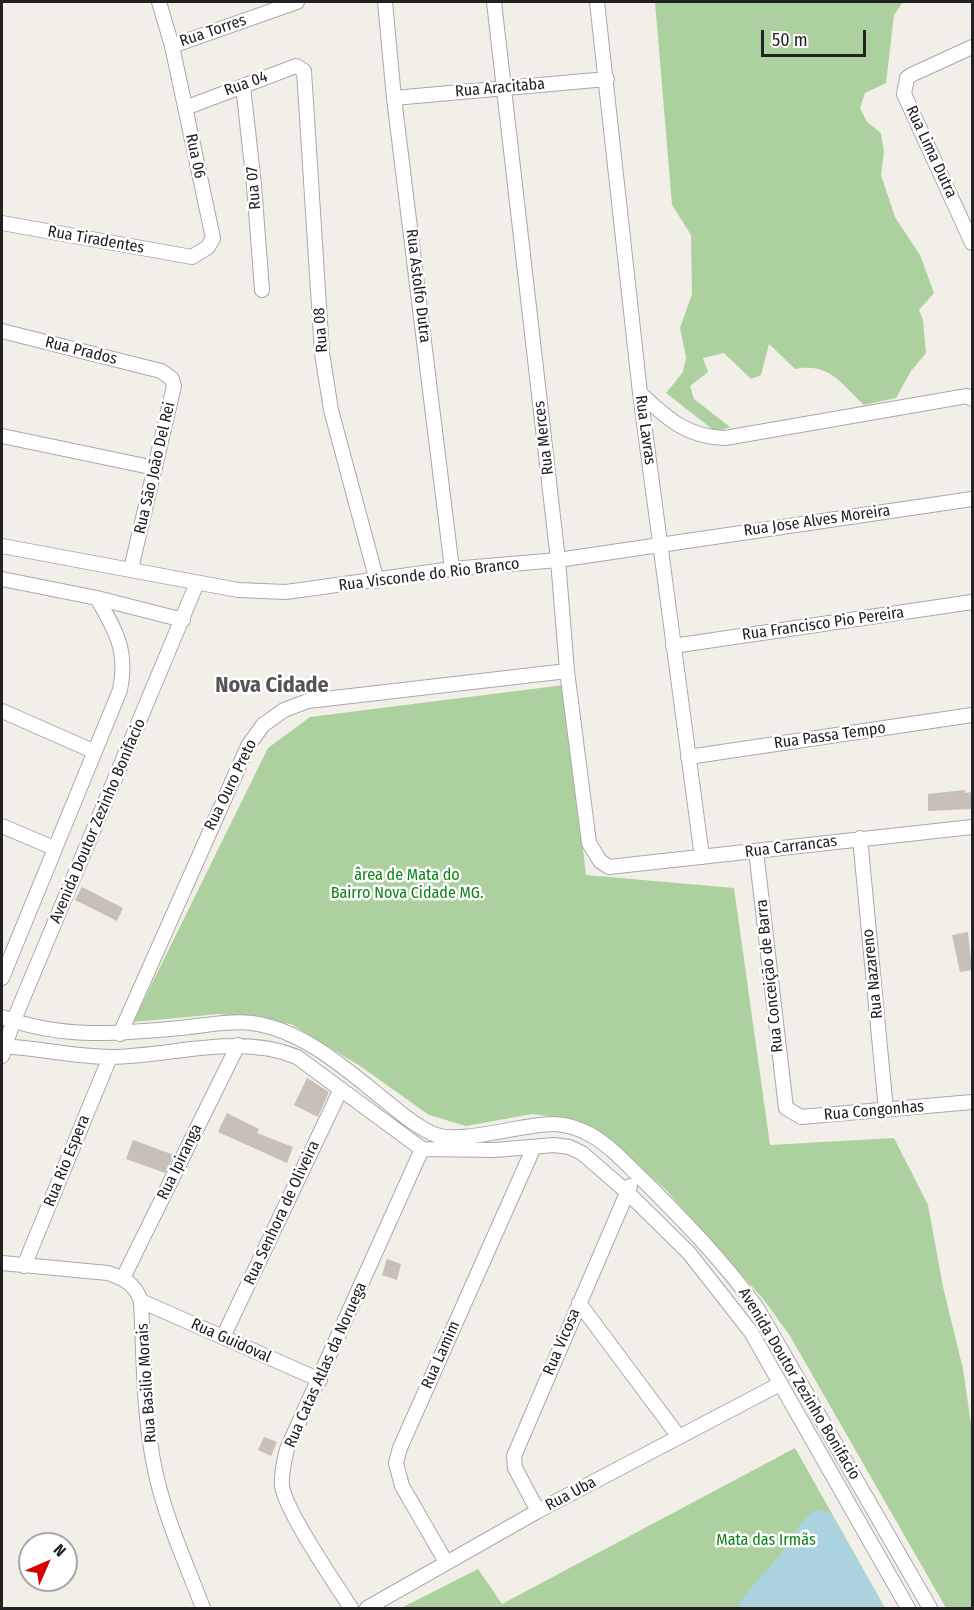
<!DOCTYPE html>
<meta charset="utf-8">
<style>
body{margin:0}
#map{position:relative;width:974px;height:1610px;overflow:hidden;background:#f2efe9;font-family:"Fira Sans Condensed",sans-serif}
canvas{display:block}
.frame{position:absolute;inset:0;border:3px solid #222;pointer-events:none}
.north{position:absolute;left:18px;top:1532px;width:60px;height:60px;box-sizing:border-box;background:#fff;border:2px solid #a7a7a7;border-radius:50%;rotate:45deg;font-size:16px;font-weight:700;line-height:24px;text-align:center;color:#222}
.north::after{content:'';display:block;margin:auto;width:21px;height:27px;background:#d40000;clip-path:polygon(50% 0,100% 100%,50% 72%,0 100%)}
.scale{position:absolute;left:761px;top:30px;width:105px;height:27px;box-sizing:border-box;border:3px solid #222;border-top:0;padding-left:8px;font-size:18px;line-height:21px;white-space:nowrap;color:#222;-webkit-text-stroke:4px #fff;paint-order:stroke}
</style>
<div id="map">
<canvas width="974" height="1610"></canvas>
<div class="frame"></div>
<div class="north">N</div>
<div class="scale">50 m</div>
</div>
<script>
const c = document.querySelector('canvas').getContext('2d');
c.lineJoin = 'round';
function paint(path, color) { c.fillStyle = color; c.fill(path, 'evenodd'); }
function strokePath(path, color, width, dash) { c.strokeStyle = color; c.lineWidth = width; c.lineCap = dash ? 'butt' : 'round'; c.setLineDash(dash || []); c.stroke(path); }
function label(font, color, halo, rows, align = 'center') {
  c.font = font + ' "Fira Sans Condensed",sans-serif'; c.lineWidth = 5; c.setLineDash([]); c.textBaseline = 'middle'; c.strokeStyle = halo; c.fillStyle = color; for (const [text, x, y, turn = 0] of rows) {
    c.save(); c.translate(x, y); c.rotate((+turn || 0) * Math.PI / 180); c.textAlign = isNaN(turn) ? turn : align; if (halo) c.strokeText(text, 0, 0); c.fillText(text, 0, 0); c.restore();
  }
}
paint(new Path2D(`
 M655,2H903L894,15L886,83L865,93L860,108L867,122L881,133L884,152L881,175L895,217L920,255L934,293L919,310L923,320L926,353L911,371L896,398L864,405C841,383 829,362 795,369L769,344L761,375L751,379L724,353L703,358L708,372L690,386L694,399L730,427L716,432L666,393L683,372L686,357L680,328L692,294L691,235L672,205Z
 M564,685L586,875L734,888L770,1145L894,1138L928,1205L943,1287L963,1369L972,1431V1608H946L790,1336L764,1300L667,1191L610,1139L580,1123L562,1118L532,1114L466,1126L429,1115L360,1066L291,1024L219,1014L133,1022L268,748L310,717Z
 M795,1448L885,1608H401L478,1569L502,1604Z`), '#add19e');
paint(new Path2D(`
 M815,1510L830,1512L885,1608H737C745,1591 762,1576 775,1561C789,1544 797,1524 815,1510Z`), '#aad3df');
paint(new Path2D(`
 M965,790V793L972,792V809L928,811V794Z
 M82,887L123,908L117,921L75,900Z
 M968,932L972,970L960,972L952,935Z
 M307,1078L329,1092L318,1117L294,1105Z
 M227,1113L259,1129L257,1133L293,1147L287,1163L218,1132Z
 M133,1140L174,1155L165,1173L126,1159Z
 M387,1259L401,1264L397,1280L382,1275Z
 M264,1437L277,1442L271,1456L258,1450Z`), '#c7bfb8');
const minor = new Path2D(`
 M385,2L394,98L452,569
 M494,2L558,560L567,671L589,843L600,861L609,867L972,827
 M597,2L640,393L702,857
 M172,46L297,2
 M972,47L911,75L907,78L904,94L972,243
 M243,86L254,185L262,290
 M394,98L607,79
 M185,108L296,66L304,71L322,353L331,410L377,581
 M2,223L192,257L208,247L213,238L172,46L159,2
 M2,331L161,371L172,379L174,386L131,569
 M640,393C667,418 686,437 725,438L967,396L972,399
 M2,436L155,468
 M2,546L238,590L286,592L452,569L558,560L972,499
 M2,579L97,598L183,620
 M673,646L972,602
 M2,711L93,751
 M688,757L972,715
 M2,826L54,848
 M860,838L886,1110
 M756,851L786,1108L801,1117L972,1102
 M2,978L120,690C128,651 116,631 97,598
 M2,1017C63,1039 117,1034 180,1028C203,1026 229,1020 252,1023C304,1030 348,1071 387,1102C402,1114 418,1128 436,1135C463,1144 522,1124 553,1124C565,1124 580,1129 591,1135C612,1147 629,1167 646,1183C686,1223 724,1262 757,1308L930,1608
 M120,1034L248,746L263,725L284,710L308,701L567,671
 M2,1046C38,1048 75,1057 111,1057C173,1056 238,1033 297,1057L422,1149L495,1150L554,1145L569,1147L582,1153L627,1192L689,1253L751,1332L908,1608
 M2,1056L13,1022L197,583
 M2,1263L108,1273C125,1279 135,1284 141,1301C144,1357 143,1415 155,1470C165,1518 186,1563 203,1608
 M24,1266L110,1057
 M123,1278L238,1045
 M141,1301L320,1380
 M579,1303L679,1437
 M223,1337L341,1089
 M538,1511L515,1468L514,1456L630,1186
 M446,1562L402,1486L396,1463L400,1448L534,1147
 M351,1608C335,1583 286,1512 282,1486C281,1473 284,1462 287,1449L422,1149
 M367,1608L538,1511L778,1385`);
strokePath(minor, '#a9a9a9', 16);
strokePath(minor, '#fff', 14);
label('16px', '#222', '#fff', [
 ["Rua Torres",213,31,-19],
 ["Rua 04",246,84,-20],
 ["Rua Aracitaba",500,88,-5],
 ["Rua Lima Dutra",931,152,65],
 ["Rua 06",195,156,78],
 ["Rua 07",254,188,-95],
 ["Rua Tiradentes",96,240,10],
 ["Rua Astolfo Dutra",418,286,83],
 ["Rua 08",321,330,-94],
 ["Rua Prados",81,351,14],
 ["Rua Lavras",645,430,82],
 ["Rua Merces",544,438,-97],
 ["Rua São João Del Rei",155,468,-77],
 ["Rua Jose Alves Moreira",817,521,-8],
 ["Rua Visconde do Rio Branco",429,575,-7],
 ["Rua Francisco Pio Pereira",823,624,-8],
 ["Rua Passa Tempo",830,736,-8],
 ["Rua Ouro Preto",231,785,-64],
 ["Avenida Doutor Zezinho Bonifacio",98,821,-67],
 ["Rua Carrancas",791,847,-7],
 ["Rua Nazareno",873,974,-96],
 ["Rua Conceição de Barra",770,976,-96],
 ["Rua Congonhas",874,1111,-5],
 ["Rua Rio Espera",67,1161,-68],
 ["Rua Ipiranga",180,1162,-64],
 ["Rua Senhora de Oliveira",282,1213,-65],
 ["Rua Guidoval",231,1341,24],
 ["Rua Vicosa",562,1342,-67],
 ["Rua Lamim",441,1355,-66],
 ["Rua Catas Atlas da Noruega",326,1365,-66],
 ["Rua Basilio Morais",147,1383,-94],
 ["Avenida Doutor Zezinho Bonifacio",799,1384,59],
 ["Rua Uba",571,1494,-28]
]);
label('16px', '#0c8416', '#fff', [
 ["ârea de Mata do",407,876],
 ["Bairro Nova Cidade MG.",407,894],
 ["Mata das Irmãs",766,1541]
]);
label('bold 22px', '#555', '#fff', [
 ["Nova Cidade",272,686]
]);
</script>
